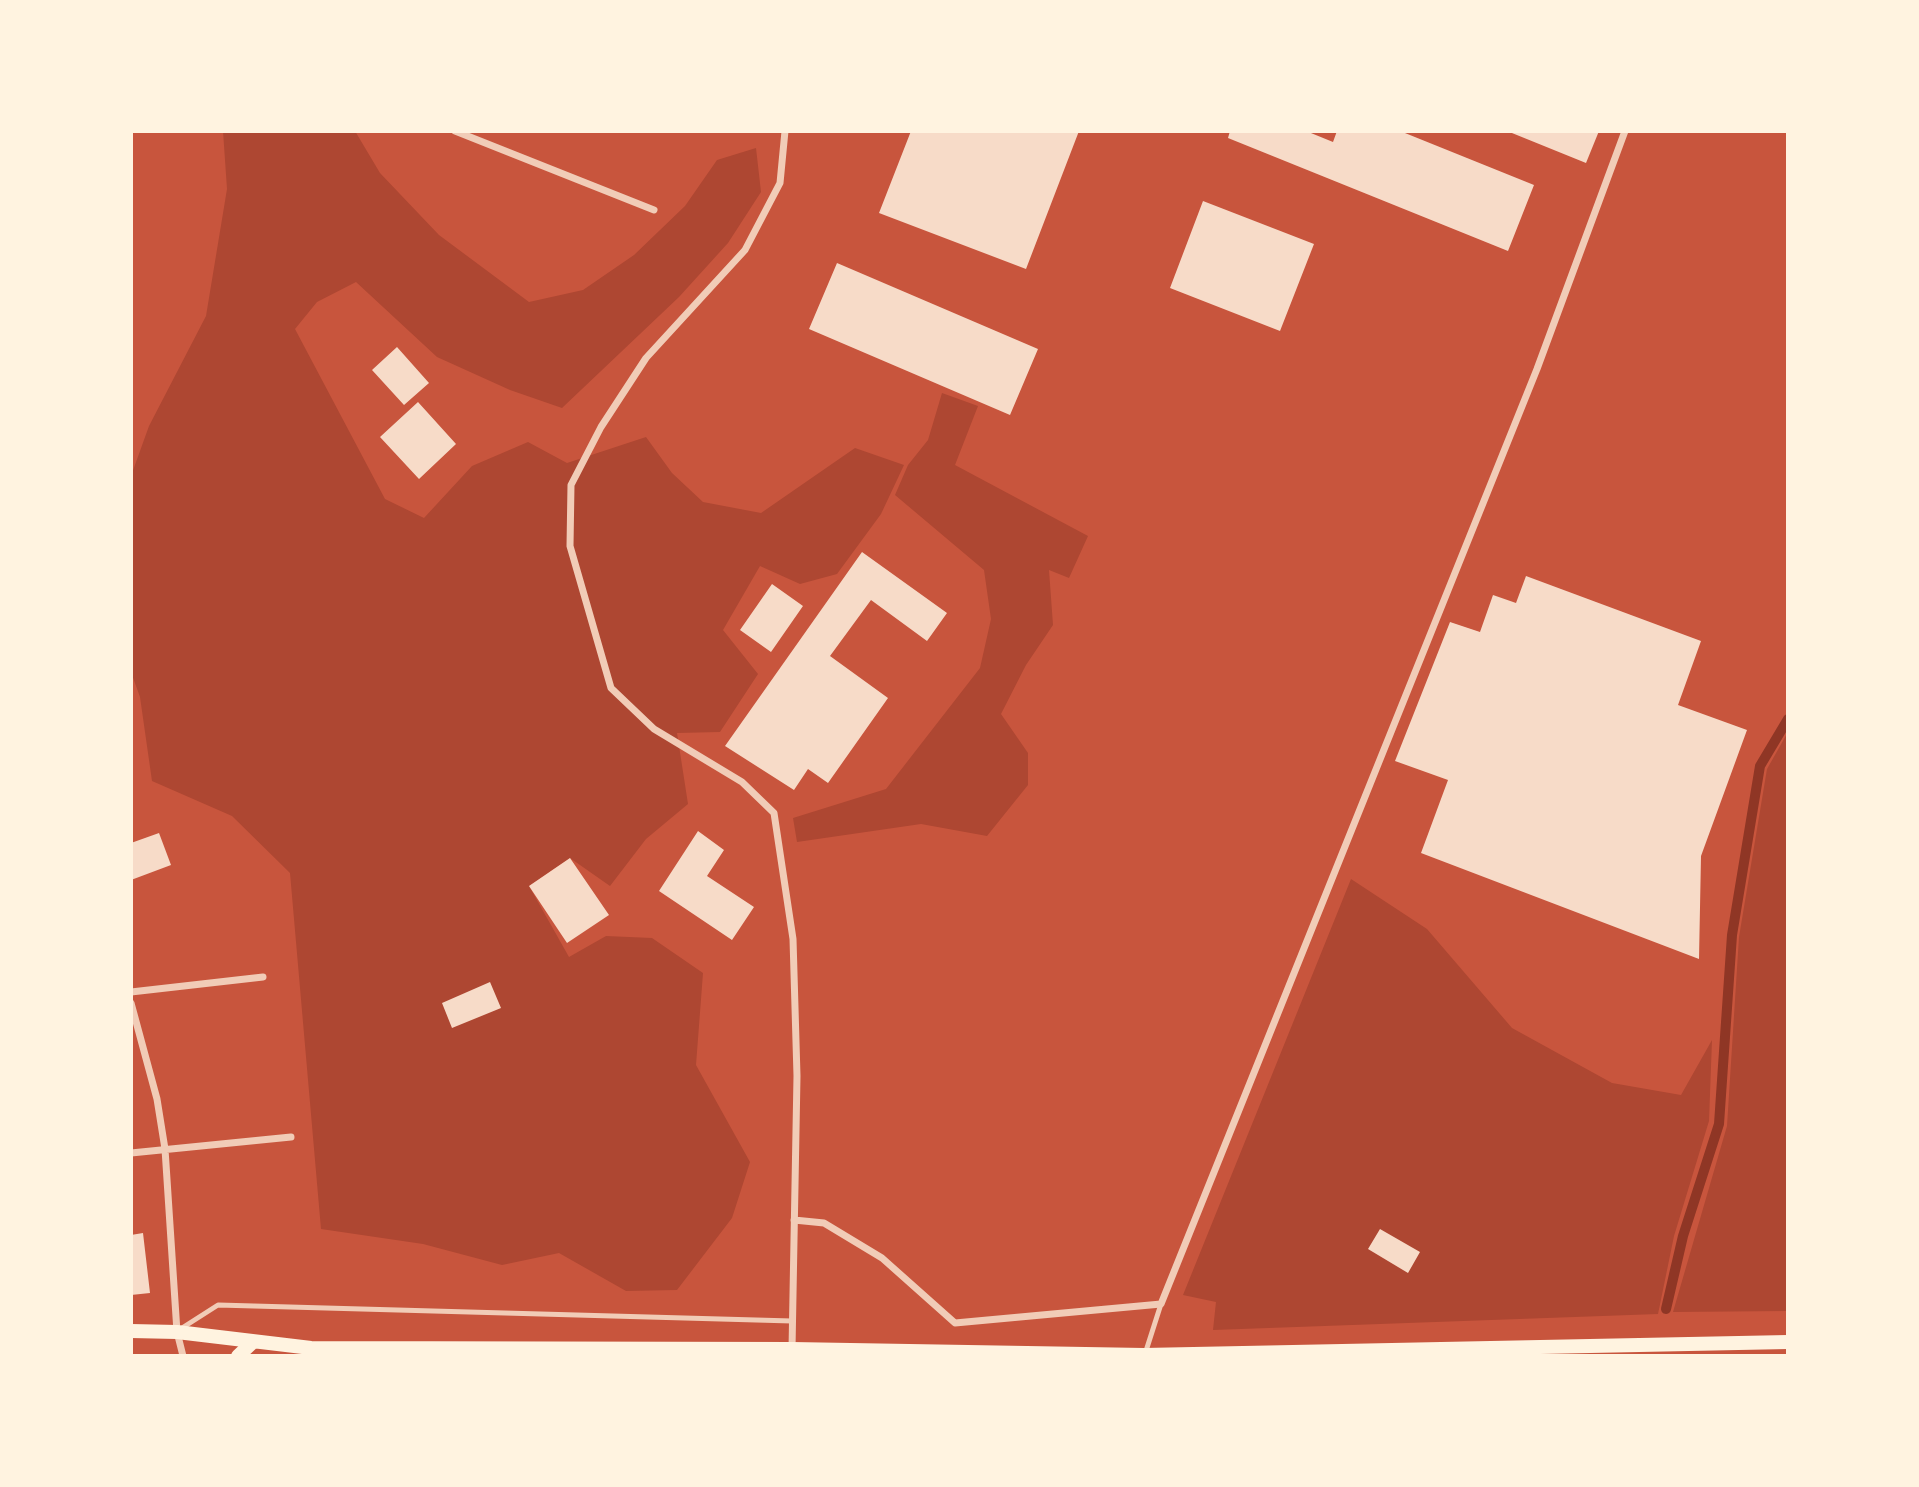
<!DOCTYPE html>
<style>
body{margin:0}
#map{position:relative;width:1919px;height:1487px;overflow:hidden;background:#c8553d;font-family:"Source Sans 3",sans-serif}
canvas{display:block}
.frame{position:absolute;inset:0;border:133px solid #fff3e0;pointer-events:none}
</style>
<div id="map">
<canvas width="1919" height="1487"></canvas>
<div class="frame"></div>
</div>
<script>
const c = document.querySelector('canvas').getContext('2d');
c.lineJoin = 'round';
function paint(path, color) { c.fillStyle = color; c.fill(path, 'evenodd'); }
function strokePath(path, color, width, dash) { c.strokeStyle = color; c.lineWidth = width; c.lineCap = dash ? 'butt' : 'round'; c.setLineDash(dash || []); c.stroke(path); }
paint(new Path2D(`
 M223,131H355L380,173L439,235L529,302L583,290L634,255L685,206L717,160L756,148L761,192L728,243L679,297L562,408L510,390L437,357L356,282L317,302L295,329L385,499L424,518L472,466L528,442L567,463L646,437L672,473L703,502L761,513L855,448L904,465L881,514L837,574L800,584L760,566L723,630L758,674L720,732L677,733L688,804L646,839L610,886L570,858L529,886L569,957L606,936L652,938L703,973L696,1065L750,1162L732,1218L677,1290L626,1291L559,1253L502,1265L423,1244L321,1229L290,873L232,816L152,781L140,697L131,672V476L149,426L206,316L227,189Z
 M942,393L978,406L955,465L1088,536L1069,578L1049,570L1053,625L1026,665L1001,714L1028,753V785L987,836L921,824L797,842L793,818L886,789L980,668L991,619L984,570L895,495L908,465L928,440Z
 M1788,732V1311L1673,1312L1727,1126L1739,937L1767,769Z
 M1351,879L1427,929L1512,1028L1612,1083L1681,1095L1712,1040L1709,1121L1674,1236L1658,1314L1213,1330L1216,1302L1183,1295Z`), '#ae4732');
strokePath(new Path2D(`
 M1666,1309L1683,1236L1719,1124L1732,935L1760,766L1788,719`), '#8f3625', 10);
paint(new Path2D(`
 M911,131H1079L1026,269L879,213Z
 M1230,131H1306L1333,142L1337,131H1400L1534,185L1508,251L1228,138Z
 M1507,131H1599L1586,163Z
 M1203,201L1314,244L1280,331L1170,288Z
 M837,263L1038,349L1010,415L809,329Z
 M397,347L429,383L404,405L372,370Z
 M418,402L456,444L419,479L380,437Z
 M862,552L947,613L927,641L871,600L830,656L888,698L828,783L808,769L794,790L725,746Z
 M1526,576L1701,641L1678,705L1747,730L1701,856L1699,959L1421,853L1448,780L1395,761L1450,622L1480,632L1493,595L1516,603Z
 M772,584L803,606L771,652L740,630Z
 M698,831L724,850L707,876L754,907L732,940L659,891Z
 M159,833L171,865L131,880V843Z
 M570,858L609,915L567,943L529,886Z
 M490,982L501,1008L452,1028L442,1003Z
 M1380,1229L1420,1252L1408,1273L1368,1249Z
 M143,1233L150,1293L131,1295V1235Z`), '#f7dbc8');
strokePath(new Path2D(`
 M182,1328L218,1305L792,1321
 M1145,1354L1161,1304`), '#f1ccb7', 5);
strokePath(new Path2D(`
 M455,131L654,210
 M785,131L780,183L745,250L646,358L601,427L571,485L570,546L611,688L654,729L742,782L774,813L793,939L797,1076L792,1349
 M131,992L263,977
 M131,1003L157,1099L165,1149L177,1332L183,1356
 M131,1153L291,1137
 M794,1220L824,1223L882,1258L955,1323L1161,1304L1537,369L1625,131`), '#f1ccb7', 7);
strokePath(new Path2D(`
 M131,1331L177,1332L311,1348L792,1349L1144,1355L1788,1342
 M238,1356L253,1342`), '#fff3e0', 14);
</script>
